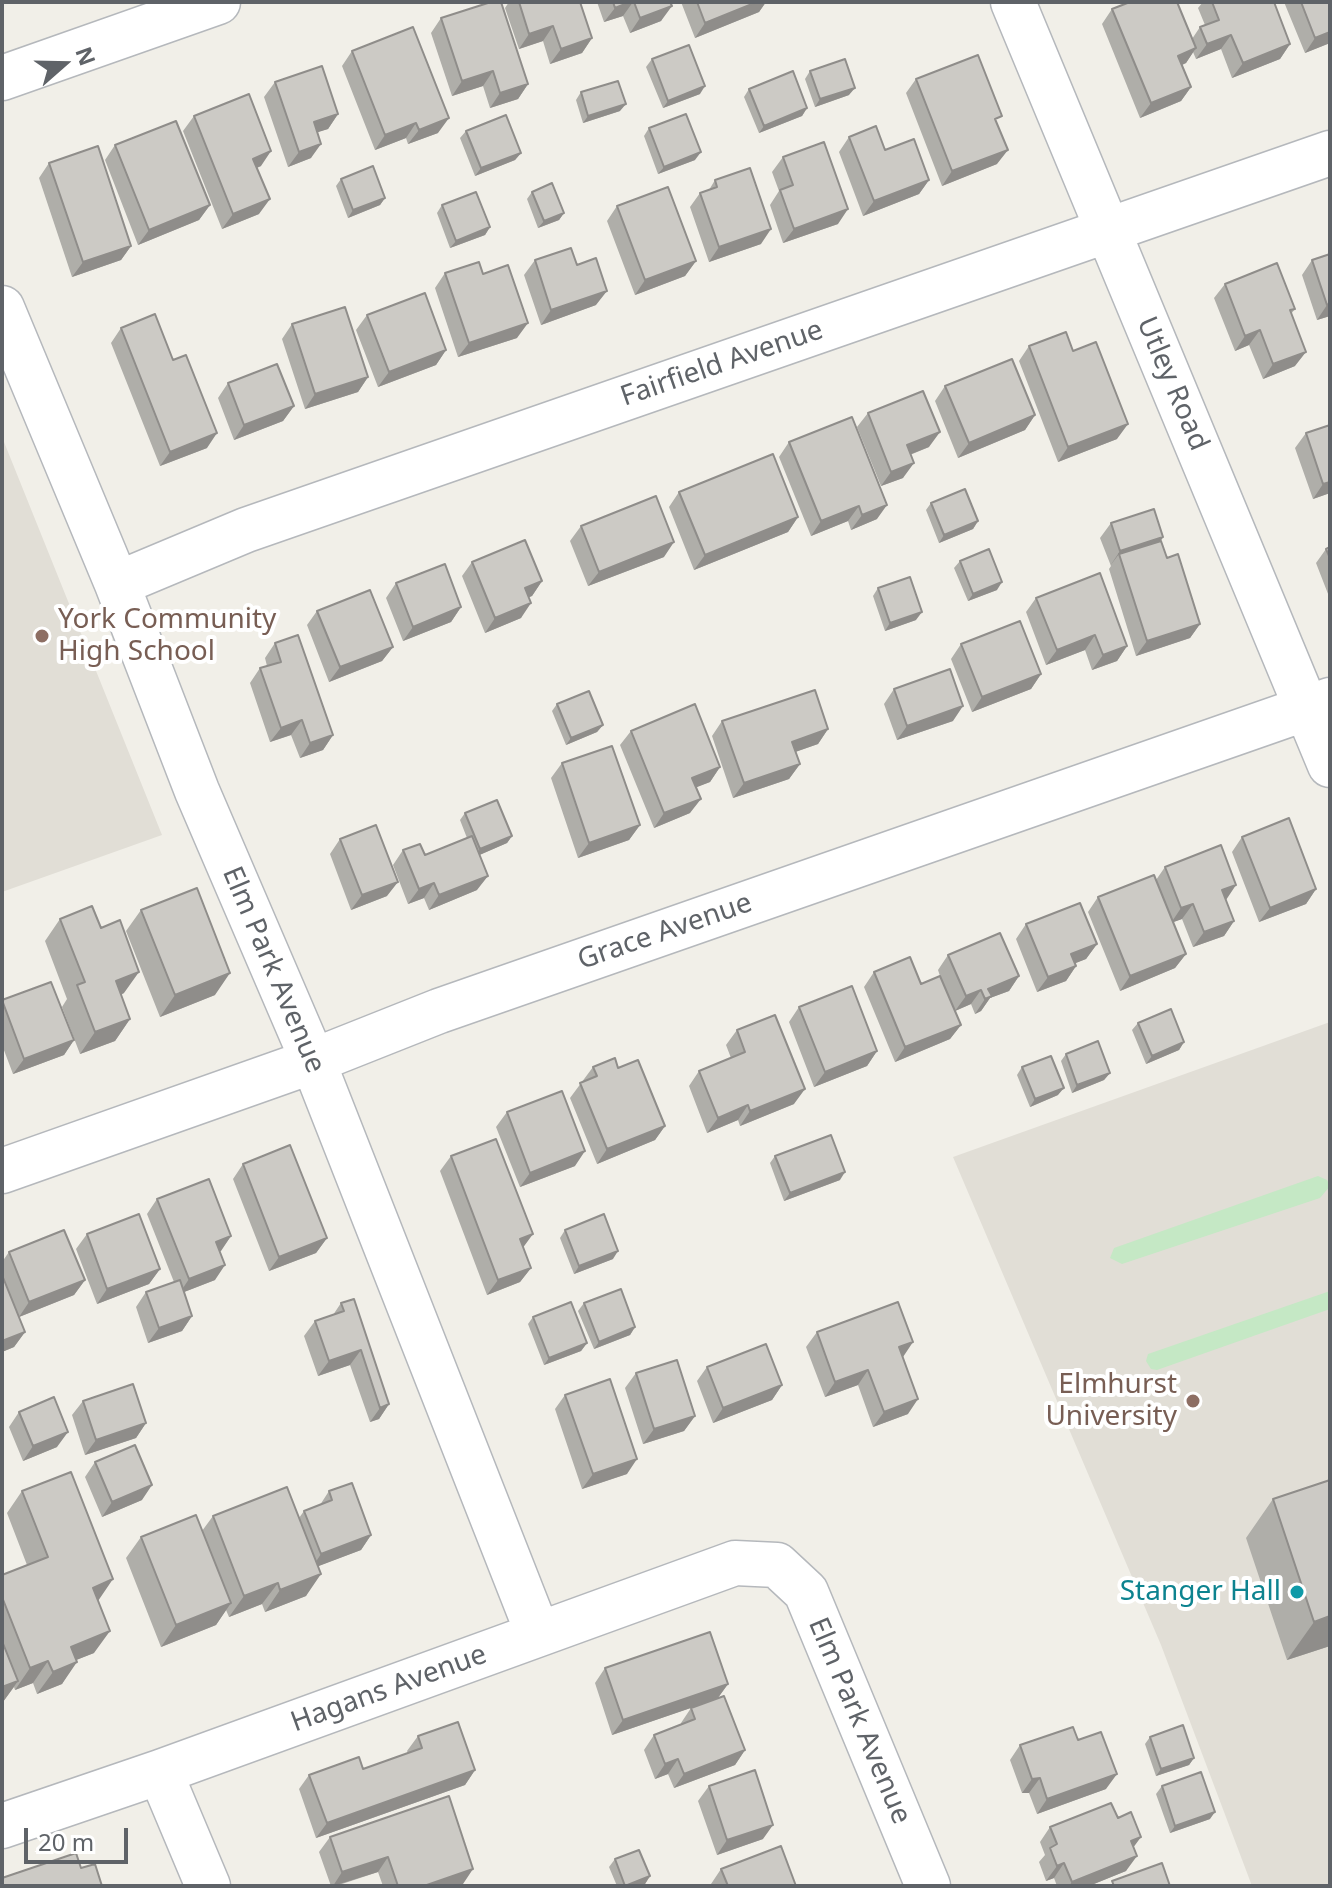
<!DOCTYPE html>
<style>
body{margin:0}
#map{position:relative;width:1332px;height:1888px;overflow:hidden;background:#f1efe8;font-family:"Noto Sans",sans-serif}
canvas{display:block}
.frame{position:absolute;inset:0;border:4px solid #5f6368;pointer-events:none}
.north{position:absolute;left:24px;top:24px;width:80px;height:80px;-webkit-text-stroke:6px #fff;paint-order:stroke;rotate:70deg;font-size:22px;font-weight:700;line-height:32px;text-align:center;color:#5f6368}
.north::after{content:'';display:block;margin:auto;width:28px;height:36px;background:#5f6368;clip-path:polygon(50% 0,100% 100%,50% 72%,0 100%)}
.scale{position:absolute;left:24px;top:1828px;width:104px;height:36px;box-sizing:border-box;border:4px solid #5f6368;border-top:0;padding-left:10px;font-size:24px;line-height:28px;white-space:nowrap;color:#5f6368;-webkit-text-stroke:6px #fff;paint-order:stroke}
</style>
<div id="map">
<canvas width="1332" height="1888"></canvas>
<div class="frame"></div>
<div class="north">N</div>
<div class="scale">20 m</div>
</div>
<script>
const c = document.querySelector('canvas').getContext('2d');
c.lineJoin = 'round';
function paint(path, color) { c.fillStyle = color; c.fill(path, 'evenodd'); }
function strokePath(path, color, width, dash) { c.strokeStyle = color; c.lineWidth = width; c.lineCap = dash ? 'butt' : 'round'; c.setLineDash(dash || []); c.stroke(path); }
function label(font, color, halo, rows, align = 'center') {
  c.font = font + ' "Noto Sans",sans-serif'; c.lineWidth = 8; c.setLineDash([]); c.textBaseline = 'middle'; c.strokeStyle = halo; c.fillStyle = color; for (const [text, x, y, turn = 0] of rows) {
    c.save(); c.translate(x, y); c.rotate((+turn || 0) * Math.PI / 180); c.textAlign = isNaN(turn) ? turn : align; if (halo) c.strokeText(text, 0, 0); c.fillText(text, 0, 0); c.restore();
  }
}
paint(new Path2D(`
 M2,437L162,835L2,892Z
 M1330,1022V1886H1252L1161,1645L953,1157Z`), '#e1ded6');
paint(new Path2D(`
 M1318,1176L1327,1180L1330,1186L1320,1198L1122,1264L1110,1258L1114,1248Z
 M1330,1291V1309L1157,1370L1151,1369L1146,1361L1148,1354Z`), '#c5e8c5');
const minor = new Path2D(`
 M1013,2L1330,765
 M2,78L218,2
 M2,308L117,584L197,791L313,1061L538,1634
 M117,584L246,530L1330,153
 M2,1171L313,1061L439,1011L1330,700
 M160,1772L208,1886
 M2,1826L160,1772L735,1563L777,1565L806,1592L928,1886`);
strokePath(minor, '#b5b8bc', 47);
strokePath(minor, '#fff', 44);
paint(new Path2D(`
 M509,2H580L592,38L582,53L550,64L543,41L519,49L505,8Z
 M597,2H670L661,21L630,33L623,16L604,22Z
 M681,2H766L759,12L695,38Z
 M1203,2H1274L1290,44L1280,59L1232,78L1221,49L1196,59L1193,52L1186,63L1182,65L1191,87L1181,101L1140,118L1102,24L1112,9L1192,39L1200,27L1205,25L1198,8Z
 M1284,2H1330V43L1305,53Z
 M441,18L528,84L518,99L490,108L483,86L452,96L431,33Z
 M352,51L438,133L408,144L406,138L375,150L342,66Z
 M652,59L700,94L663,108L646,67Z
 M810,71L849,95L815,107L805,79Z
 M916,79L997,123V164L942,186L906,93Z
 M275,82L338,114L328,129L317,132L311,158L288,167L264,97Z
 M749,89L807,108L802,116L759,133L744,97Z
 M581,92L620,111L583,123L576,100Z
 M194,116L261,166L257,168L259,214L222,229L183,131Z
 M649,128L695,160L658,174L644,136Z
 M466,131L521,153L515,160L475,176L460,138Z
 M849,137L885,150L929,180L919,194L863,216L839,152Z
 M115,145L210,205L199,220L138,245L105,160Z
 M783,157L838,224L783,243L770,205L779,191L772,172Z
 M49,163L131,246L121,260L72,277L39,178Z
 M341,179L385,198L380,205L348,218L336,186Z
 M715,180L761,244L709,262L690,207L700,193L709,190Z
 M532,192L564,213L559,220L538,228L527,199Z
 M442,205L490,227L485,235L450,248L437,213Z
 M617,206L696,261L685,276L635,295L607,221Z
 M1330,254V316L1317,320L1302,275L1312,260Z
 M535,260L577,265L596,305L541,325L524,275Z
 M445,273L483,274L517,338L458,357L435,288Z
 M1225,284L1295,309L1291,314L1295,366L1263,379L1249,345L1235,351L1214,298Z
 M367,315L446,350L436,365L378,387L356,330Z
 M292,324L368,377L358,392L305,409L282,339Z
 M121,328L207,448L160,466L111,343Z
 M1029,346L1073,351L1117,439L1058,462L1019,361Z
 M228,383L294,406L283,421L234,440L218,398Z
 M945,386L1035,415L1025,430L958,458L935,401Z
 M868,413L929,447L910,455L903,478L881,486L857,427Z
 M1330,425V493L1313,499L1295,448L1306,433Z
 M789,442L877,519L851,530L848,521L811,536L779,457Z
 M679,492L798,517L788,532L694,570L669,507Z
 M931,503L978,521L973,529L939,543L926,510Z
 M1111,523L1163,537L1161,541L1167,558L1200,624L1190,638L1136,656L1109,569L1111,566L1100,538Z
 M581,526L664,557L588,586L570,541Z
 M1330,547V599L1316,563L1326,549Z
 M960,561L997,590L968,601L954,568Z
 M472,562L542,581L532,596L529,597L521,618L485,633L462,576Z
 M396,583L461,607L451,622L403,641L386,598Z
 M878,588L916,620L885,631L873,596Z
 M1036,598L1127,646L1117,661L1092,670L1085,650L1046,665L1026,612Z
 M317,611L393,647L382,661L329,682L307,625Z
 M275,643L333,735L323,750L300,758L291,735L270,742L250,683L260,668L267,666L265,658Z
 M961,644L1041,674L1031,689L972,712L951,659Z
 M894,689L953,721L897,740L884,704Z
 M557,704L603,725L597,732L566,745L552,711Z
 M722,721L828,729L818,744L795,752L800,764L789,779L733,798L712,736Z
 M631,731L720,767L710,782L696,787L690,813L654,828L620,745Z
 M562,763L640,825L629,840L578,858L551,778Z
 M465,813L512,836L507,843L479,855L477,890L429,910L424,898L408,904L393,865L403,850L425,855L467,838L460,820Z
 M1242,837L1316,889L1306,904L1259,922L1232,852Z
 M340,839L387,896L351,910L330,854Z
 M1165,867L1226,900L1234,921L1224,936L1193,947L1182,919L1173,922L1186,954L1175,968L1120,991L1088,912L1098,897L1156,880Z
 M141,910L215,995L160,1017L126,931Z
 M60,919L124,993L121,995L130,1019L115,1041L80,1054L62,1007L67,999L45,941Z
 M1026,924L1097,944L1086,959L1075,963L1076,966L1066,981L1037,992L1016,939Z
 M948,955L1019,976L1009,991L990,998L981,1011L975,1014L971,1004L955,1011L961,1025L950,1039L895,1062L864,987L874,972L921,984L940,976L938,970Z
 M2,1000L74,1040L64,1055L13,1074L2,1045Z
 M799,1007L877,1051L867,1066L814,1087L789,1022Z
 M1138,1023L1184,1042L1179,1050L1146,1064L1132,1030Z
 M737,1030L794,1104L740,1126L738,1120L707,1133L689,1086L699,1071L731,1058L726,1045Z
 M1066,1054L1110,1073L1104,1080L1072,1093L1061,1061Z
 M593,1067L618,1068L665,1126L655,1140L597,1164L570,1098Z
 M1022,1067L1058,1095L1030,1107L1017,1075Z
 M507,1112L575,1166L520,1187L496,1127Z
 M451,1156L523,1248L531,1268L520,1282L487,1295L440,1171Z
 M775,1156L840,1180L784,1201L770,1163Z
 M243,1164L327,1238L316,1253L269,1271L233,1179Z
 M157,1199L231,1236L220,1251L215,1280L184,1292L192,1316L182,1331L148,1343L136,1307L146,1292L174,1282L147,1214Z
 M565,1230L613,1259L574,1274L560,1238Z
 M87,1234L160,1269L149,1284L97,1304L76,1249Z
 M9,1252L85,1280L74,1295L19,1317L25,1332L14,1347L2,1352V1262Z
 M341,1303L389,1404L379,1419L370,1422L350,1365L318,1376L304,1336L315,1321L333,1315Z
 M584,1303L635,1327L630,1335L594,1349L578,1311Z
 M533,1317L587,1343L581,1351L544,1365L528,1324Z
 M817,1332L903,1357L908,1414L873,1427L858,1385L825,1397L806,1347Z
 M707,1367L782,1385L772,1400L713,1423L697,1381Z
 M636,1373L695,1416L684,1431L643,1444L625,1388Z
 M565,1395L627,1474L582,1489L555,1409Z
 M83,1401L146,1423L136,1438L85,1455L72,1415Z
 M19,1412L57,1447L23,1461L9,1427Z
 M95,1462L142,1500L102,1517L85,1477Z
 M1330,1480V1646L1287,1660L1246,1538L1273,1499Z
 M22,1491L98,1601L94,1653L76,1660L62,1684L37,1694L33,1683L15,1690L14,1687L2,1703V1575L27,1565L7,1513Z
 M329,1491L371,1535L361,1550L318,1566L306,1596L265,1612L262,1604L229,1617L226,1610L216,1625L161,1647L126,1558L141,1537L202,1531L213,1516L299,1518L304,1511L320,1505Z
 M605,1668L728,1684L718,1698L745,1750L735,1765L674,1788L668,1774L655,1779L644,1750L654,1735L681,1725V1723L691,1708L702,1704L612,1735L595,1683Z
 M418,1736L475,1770L465,1785L316,1838L299,1789L309,1775L363,1769L408,1753L407,1751Z
 M1150,1737L1194,1758L1189,1765L1156,1776L1145,1744Z
 M1078,1740L1106,1789L1037,1814L1029,1793H1022L1010,1760L1020,1745Z
 M709,1786L763,1839L717,1855L698,1801Z
 M1162,1786L1210,1819L1170,1833L1156,1794Z
 M1118,1818L1133,1847L1126,1871L1089,1886H1057L1054,1878L1046,1881L1039,1862L1045,1855L1040,1842L1050,1827Z
 M330,1837L463,1884L458,1886H383L378,1872L336,1886H331L319,1852Z
 M615,1859L650,1876L645,1884L639,1886H617L609,1867Z
 M721,1869L796,1886H712L711,1884Z`), '#afaea9');
paint(new Path2D(`
 M630,2H633L623,16L604,22L615,8Z
 M757,2H766L759,12L695,38L705,23Z
 M672,6L661,21L630,33L640,18Z
 M553,26L543,41L519,49L529,34Z
 M1330,32V43L1305,53L1315,38Z
 M1231,35L1221,49L1196,59L1207,44Z
 M592,38L582,53L550,64L561,49Z
 M1290,44L1280,59L1232,78L1243,63Z
 M1196,48L1186,63L1168,71L1178,56Z
 M493,71L483,86L452,96L462,81Z
 M528,84L518,99L490,108L500,93Z
 M705,86L700,94L663,108L668,101Z
 M1191,87L1181,101L1140,118L1151,103Z
 M855,88L849,95L815,107L820,99Z
 M626,104L620,111L583,123L588,116Z
 M807,108L802,116L759,133L764,126Z
 M338,114L328,129L303,137L314,122Z
 M449,118L438,133L408,144L419,130Z
 M416,123L406,138L375,150L385,135Z
 M321,144L311,158L288,167L299,152Z
 M1008,150L997,164L942,186L952,171Z
 M271,151L261,166L243,173L253,159Z
 M701,152L695,160L658,174L664,167Z
 M521,153L515,160L475,176L481,168Z
 M929,180L919,194L863,216L874,201Z
 M385,198L380,205L348,218L353,210Z
 M270,199L259,214L222,229L233,214Z
 M210,205L199,220L138,245L149,230Z
 M848,209L838,224L783,243L794,229Z
 M564,213L559,220L538,228L544,221Z
 M490,227L485,235L450,248L456,241Z
 M771,229L761,244L709,262L719,247Z
 M131,246L121,260L72,277L83,262Z
 M696,261L685,276L635,295L645,280Z
 M607,291L596,305L541,325L551,310Z
 M1330,304V316L1317,320L1327,305Z
 M528,323L517,338L458,357L469,343Z
 M1260,330L1249,345L1235,351L1245,336Z
 M446,350L436,365L378,387L389,372Z
 M1306,352L1295,366L1263,379L1273,364Z
 M368,377L358,392L305,409L315,394Z
 M294,406L283,421L234,440L244,425Z
 M1035,415L1025,430L958,458L969,443Z
 M1128,424L1117,439L1058,462L1068,447Z
 M940,432L929,447L896,460L907,445Z
 M217,433L207,448L160,466L170,452Z
 M914,463L903,478L881,486L891,472Z
 M1330,482V493L1313,499L1323,484Z
 M887,505L877,519L851,530L862,515Z
 M859,506L848,521L811,536L821,521Z
 M798,517L788,532L694,570L705,555Z
 M978,521L973,529L939,543L944,535Z
 M1163,537L1153,552L1119,554L1110,566L1120,551Z
 M674,542L664,557L588,586L599,572Z
 M542,581L532,596L515,603L525,588Z
 M1002,582L997,590L968,601L973,594Z
 M531,603L521,618L485,633L495,618Z
 M461,607L451,622L403,641L413,627Z
 M922,612L916,620L885,631L890,623Z
 M1200,624L1190,638L1136,656L1147,641Z
 M1095,635L1085,650L1046,665L1057,650Z
 M1127,646L1117,661L1092,670L1103,655Z
 M393,647L382,661L329,682L340,667Z
 M1041,674L1031,689L972,712L982,697Z
 M963,706L953,721L897,740L907,726Z
 M302,720L291,735L270,742L281,728Z
 M603,725L597,732L566,745L571,738Z
 M828,729L818,744L781,757L792,742Z
 M333,735L323,750L300,758L310,743Z
 M800,764L789,779L733,798L744,783Z
 M720,767L710,782L682,793L692,778Z
 M701,799L690,813L654,828L664,813Z
 M640,825L629,840L578,858L589,843Z
 M512,836L507,843L475,857L480,849Z
 M488,876L477,890L429,910L439,895Z
 M398,882L387,896L351,910L362,895Z
 M434,883L424,898L408,904L419,889Z
 M1236,885L1226,900L1222,890Z
 M1316,889L1306,904L1259,922L1270,908Z
 M1193,904L1182,919L1171,923L1181,908Z
 M1234,921L1224,936L1193,947L1204,932Z
 M1097,944L1086,959L1061,969L1071,954Z
 M1186,954L1175,968L1120,991L1130,976Z
 M1076,966L1066,981L1037,992L1048,977Z
 M139,972L124,993L101,1003L116,981Z
 M230,973L215,995L160,1017L175,995Z
 M1019,976L1009,991L990,998L981,1011L975,1014L985,999L988,989Z
 M981,990L971,1004L955,1011L966,996Z
 M130,1019L115,1041L80,1054L95,1032Z
 M961,1025L950,1039L895,1062L905,1047Z
 M74,1040L64,1055L13,1074L24,1059Z
 M1184,1042L1179,1050L1146,1064L1152,1056Z
 M877,1051L867,1066L814,1087L825,1072Z
 M1110,1073L1104,1080L1072,1093L1077,1085Z
 M1064,1088L1058,1095L1030,1107L1035,1099Z
 M805,1089L794,1104L740,1126L750,1111Z
 M748,1105L738,1120L707,1133L718,1118Z
 M665,1126L655,1140L597,1164L607,1149Z
 M585,1151L575,1166L520,1187L530,1173Z
 M845,1172L840,1180L784,1201L790,1193Z
 M533,1234L522,1249L520,1239Z
 M231,1236L221,1251L206,1257L216,1242Z
 M327,1238L316,1253L269,1271L279,1257Z
 M618,1251L613,1259L574,1274L579,1266Z
 M225,1265L215,1280L179,1294L189,1279Z
 M531,1268L520,1282L487,1295L498,1280Z
 M160,1269L149,1284L97,1304L107,1289Z
 M85,1280L74,1295L19,1317L29,1302Z
 M192,1316L182,1331L148,1343L159,1328Z
 M635,1327L630,1335L594,1349L599,1342Z
 M25,1332L14,1347L2,1352V1341Z
 M913,1342L903,1357L899,1347Z
 M587,1343L581,1351L544,1365L549,1358Z
 M361,1350L350,1365L318,1376L329,1361Z
 M868,1370L858,1385L825,1397L835,1382Z
 M782,1385L772,1400L713,1423L723,1408Z
 M918,1399L908,1414L873,1427L884,1412Z
 M389,1404L379,1419L370,1422L380,1408Z
 M695,1416L684,1431L643,1444L654,1429Z
 M146,1423L136,1438L85,1455L96,1440Z
 M68,1432L57,1447L23,1461L33,1446Z
 M637,1459L627,1474L582,1489L593,1474Z
 M152,1485L142,1500L102,1517L112,1502Z
 M371,1535L361,1550L311,1569L321,1554Z
 M321,1574L306,1596L265,1612L280,1590Z
 M113,1579L98,1601L93,1588Z
 M278,1583L262,1604L229,1617L244,1596Z
 M231,1603L216,1625L161,1647L176,1625Z
 M1330,1616V1646L1287,1660L1314,1622Z
 M110,1631L94,1653L56,1668L71,1647Z
 M48,1661L33,1683L15,1690L30,1668Z
 M77,1662L62,1684L37,1694L53,1672Z
 M18,1681L3,1702L2,1703V1687Z
 M728,1684L717,1699L612,1735L623,1720Z
 M745,1750L735,1765L674,1788L684,1774Z
 M1194,1758L1189,1765L1156,1776L1161,1769Z
 M678,1759L668,1774L655,1779L665,1764Z
 M475,1770L465,1785L316,1838L327,1823Z
 M1117,1774L1106,1789L1037,1814L1047,1799Z
 M1040,1778L1029,1793H1022L1032,1779Z
 M1215,1812L1210,1819L1170,1833L1175,1826Z
 M773,1825L763,1839L717,1855L727,1840Z
 M1141,1837L1130,1852L1131,1841Z
 M1137,1856L1126,1871L1089,1886H1069L1072,1882Z
 M388,1857L378,1872L333,1886L342,1872Z
 M1064,1863L1054,1878L1046,1881L1057,1866Z
 M473,1869L463,1884L458,1886H424Z
 M650,1876L645,1884L639,1886H626Z`), '#8f8d8a');
const building = new Path2D(`
 M491,2H501L528,84L500,93L493,71L462,81L441,18Z
 M519,2H580L592,38L561,49L553,26L529,34Z
 M613,2H630L615,8Z
 M634,2H670L672,6L640,18Z
 M697,2H757L705,23Z
 M1130,2H1177L1196,48L1178,56L1191,87L1151,103L1112,9Z
 M1212,2H1274L1290,44L1243,63L1231,35L1207,44L1200,27L1219,20Z
 M1301,2H1330V32L1315,38Z
 M413,27L449,118L419,130L416,123L385,135L352,51Z
 M689,45L705,86L668,101L652,59Z
 M978,55L1002,116L995,119L1008,150L952,171L916,79Z
 M845,59L855,88L820,99L810,71Z
 M322,66L338,114L314,122L321,144L299,152L275,82Z
 M793,71L807,108L764,126L749,89Z
 M618,81L626,104L588,116L581,92Z
 M249,94L271,151L253,159L270,199L233,214L194,116Z
 M686,114L701,152L664,167L649,128Z
 M506,115L521,153L481,168L466,131Z
 M176,121L210,205L149,230L115,145Z
 M876,126L885,150L914,139L929,180L874,201L849,137Z
 M824,142L848,209L794,229L780,190L793,185L783,157Z
 M98,146L131,246L83,262L49,163Z
 M373,166L385,198L353,210L341,179Z
 M750,168L771,229L719,247L700,193L717,187L715,180Z
 M552,183L564,213L544,221L532,192Z
 M668,187L696,261L645,280L617,206Z
 M476,192L490,227L456,241L442,205Z
 M571,248L577,265L596,258L607,291L551,310L535,260Z
 M1330,254V304L1327,305L1312,260Z
 M479,262L483,274L508,265L528,323L469,343L445,273Z
 M1277,263L1295,309L1290,310L1306,352L1273,364L1260,330L1245,336L1225,284Z
 M425,293L446,350L389,372L367,315Z
 M345,307L368,377L315,394L292,324Z
 M155,314L173,360L186,355L217,433L170,452L121,328Z
 M1066,332L1073,351L1096,342L1128,424L1068,447L1029,346Z
 M1012,359L1035,415L969,443L945,386Z
 M277,364L294,406L244,425L228,383Z
 M923,391L940,432L907,445L914,463L891,472L868,413Z
 M852,417L887,505L862,515L859,506L821,521L789,442Z
 M1330,425V482L1323,484L1306,433Z
 M773,454L798,517L705,555L679,492Z
 M965,489L978,521L944,535L931,503Z
 M656,496L674,542L599,572L581,526Z
 M1154,509L1163,537L1120,551L1111,523Z
 M525,540L542,581L525,588L531,603L495,618L472,562Z
 M1161,541L1167,558L1178,554L1200,624L1147,641L1119,554Z
 M1330,547V558L1326,549Z
 M989,549L1002,582L973,594L960,561Z
 M445,564L461,607L413,627L396,583Z
 M1100,573L1127,646L1103,655L1095,635L1057,650L1036,598Z
 M910,577L922,612L890,623L878,588Z
 M370,590L393,647L340,667L317,611Z
 M1020,621L1041,674L982,697L961,644Z
 M298,635L333,735L310,743L302,720L281,728L260,668L281,662L275,643Z
 M950,669L963,706L907,726L894,689Z
 M815,690L828,729L792,742L800,764L744,783L722,721Z
 M589,691L603,725L571,738L557,704Z
 M695,704L720,767L692,778L701,799L664,813L631,731Z
 M612,746L640,825L589,843L562,763Z
 M497,800L512,836L480,849L465,813Z
 M1289,818L1316,889L1270,908L1242,837Z
 M376,825L398,882L362,895L340,839Z
 M472,836L488,876L439,895L434,883L419,889L403,850L420,844L425,855Z
 M1221,845L1236,885L1222,890L1234,921L1204,932L1193,904L1181,908L1165,867Z
 M1154,875L1186,954L1130,976L1098,897Z
 M197,888L230,973L175,995L141,910Z
 M1080,903L1097,944L1071,954L1076,966L1048,977L1026,924Z
 M92,906L101,928L120,920L139,972L116,981L130,1019L95,1032L77,985L85,982L60,919Z
 M1000,933L1019,976L988,989L992,996L985,999L981,990L966,996L948,955Z
 M910,957L921,984L940,976L961,1025L905,1047L874,972Z
 M51,982L74,1040L24,1059L2,1000Z
 M852,986L877,1051L825,1072L799,1007Z
 M1171,1009L1184,1042L1152,1056L1138,1023Z
 M775,1015L805,1089L750,1111L748,1105L718,1118L699,1071L745,1052L737,1030Z
 M1098,1041L1110,1073L1077,1085L1066,1054Z
 M1051,1056L1064,1088L1035,1099L1022,1067Z
 M615,1058L618,1068L638,1060L665,1126L607,1149L580,1083L597,1076L593,1067Z
 M562,1091L585,1151L530,1173L507,1112Z
 M831,1135L845,1172L790,1193L775,1156Z
 M496,1139L533,1234L520,1239L531,1268L498,1280L451,1156Z
 M290,1145L327,1238L279,1257L243,1164Z
 M209,1179L231,1236L216,1242L225,1265L189,1279L157,1199Z
 M139,1214L160,1269L107,1289L87,1234Z
 M604,1214L618,1251L579,1266L565,1230Z
 M64,1230L85,1280L29,1302L9,1252Z
 M2,1275L25,1332L2,1341Z
 M180,1280L192,1316L159,1328L146,1292Z
 M621,1289L635,1327L599,1342L584,1303Z
 M354,1299L389,1404L380,1408L361,1350L329,1361L315,1321L344,1311L341,1303Z
 M571,1302L587,1343L549,1358L533,1317Z
 M898,1302L913,1342L899,1347L918,1399L884,1412L868,1370L835,1382L817,1332Z
 M766,1344L782,1385L723,1408L707,1367Z
 M677,1360L695,1416L654,1429L636,1373Z
 M610,1379L637,1459L593,1474L565,1395Z
 M133,1384L146,1423L96,1440L83,1401Z
 M54,1397L68,1432L33,1446L19,1412Z
 M135,1445L152,1485L112,1502L95,1462Z
 M71,1472L113,1579L93,1588L110,1631L71,1647L77,1662L53,1672L48,1661L30,1668L2,1597V1575L48,1557L22,1491Z
 M1330,1480V1616L1314,1622L1273,1499Z
 M352,1483L371,1535L321,1554L304,1511L332,1500L329,1491Z
 M287,1487L321,1574L280,1590L278,1583L244,1596L213,1516Z
 M196,1515L231,1603L176,1625L141,1537Z
 M710,1632L728,1684L623,1720L605,1668Z
 M2,1641L18,1681L2,1687Z
 M724,1696L745,1750L684,1774L678,1759L665,1764L654,1735L695,1719L691,1708Z
 M458,1722L475,1770L327,1823L309,1775L359,1757L363,1769L422,1748L418,1736Z
 M1183,1725L1194,1758L1161,1769L1150,1737Z
 M1073,1727L1078,1740L1101,1732L1117,1774L1047,1799L1040,1778L1032,1779L1020,1745Z
 M755,1770L773,1825L727,1840L709,1786Z
 M1201,1772L1215,1812L1175,1826L1162,1786Z
 M449,1796L473,1869L424,1886H398L388,1857L342,1872L330,1837Z
 M1111,1803L1118,1818L1131,1812L1141,1837L1131,1841L1137,1856L1072,1882L1064,1863L1057,1866L1050,1848L1057,1844L1050,1827Z
 M781,1846L796,1886H728L721,1869Z
 M639,1850L650,1876L625,1886L615,1859Z
 M76,1853L81,1868L95,1864L102,1886H2V1878Z
 M1162,1863L1170,1886H1114L1112,1881Z`);
paint(building, '#cccac5');
strokePath(building, '#8f8d8a', 2);
for (const [x, y, r, color] of [
 [42,636,8,"#8d6e63"],
 [1193,1401,8,"#8d6e63"],
 [1297,1592,8,"#0f9aa8"]
]) { const dot = new Path2D(); dot.arc(x, y, r, 0, 2 * Math.PI); c.fillStyle = color; c.fill(dot); strokePath(dot, '#fff', 3); }
label('28px', '#5f6368', '#fff', [
 ["Fairfield Avenue",722,364,-19],
 ["Utley Road",1172,384,67],
 ["Grace Avenue",665,932,-19],
 ["Elm Park Avenue",273,970,67],
 ["Hagans Avenue",389,1689,-20],
 ["Elm Park Avenue",859,1721,67]
]);
label('28px', '#785e54', '#fff', [
 ["York Community",58,620],
 ["High School",58,652],
 ["Elmhurst",1177,1385,"right"],
 ["University",1177,1417,"right"]
], 'left');
label('28px', '#0d838f', '#fff', [
 ["Stanger Hall",1281,1592]
], 'right');
</script>
